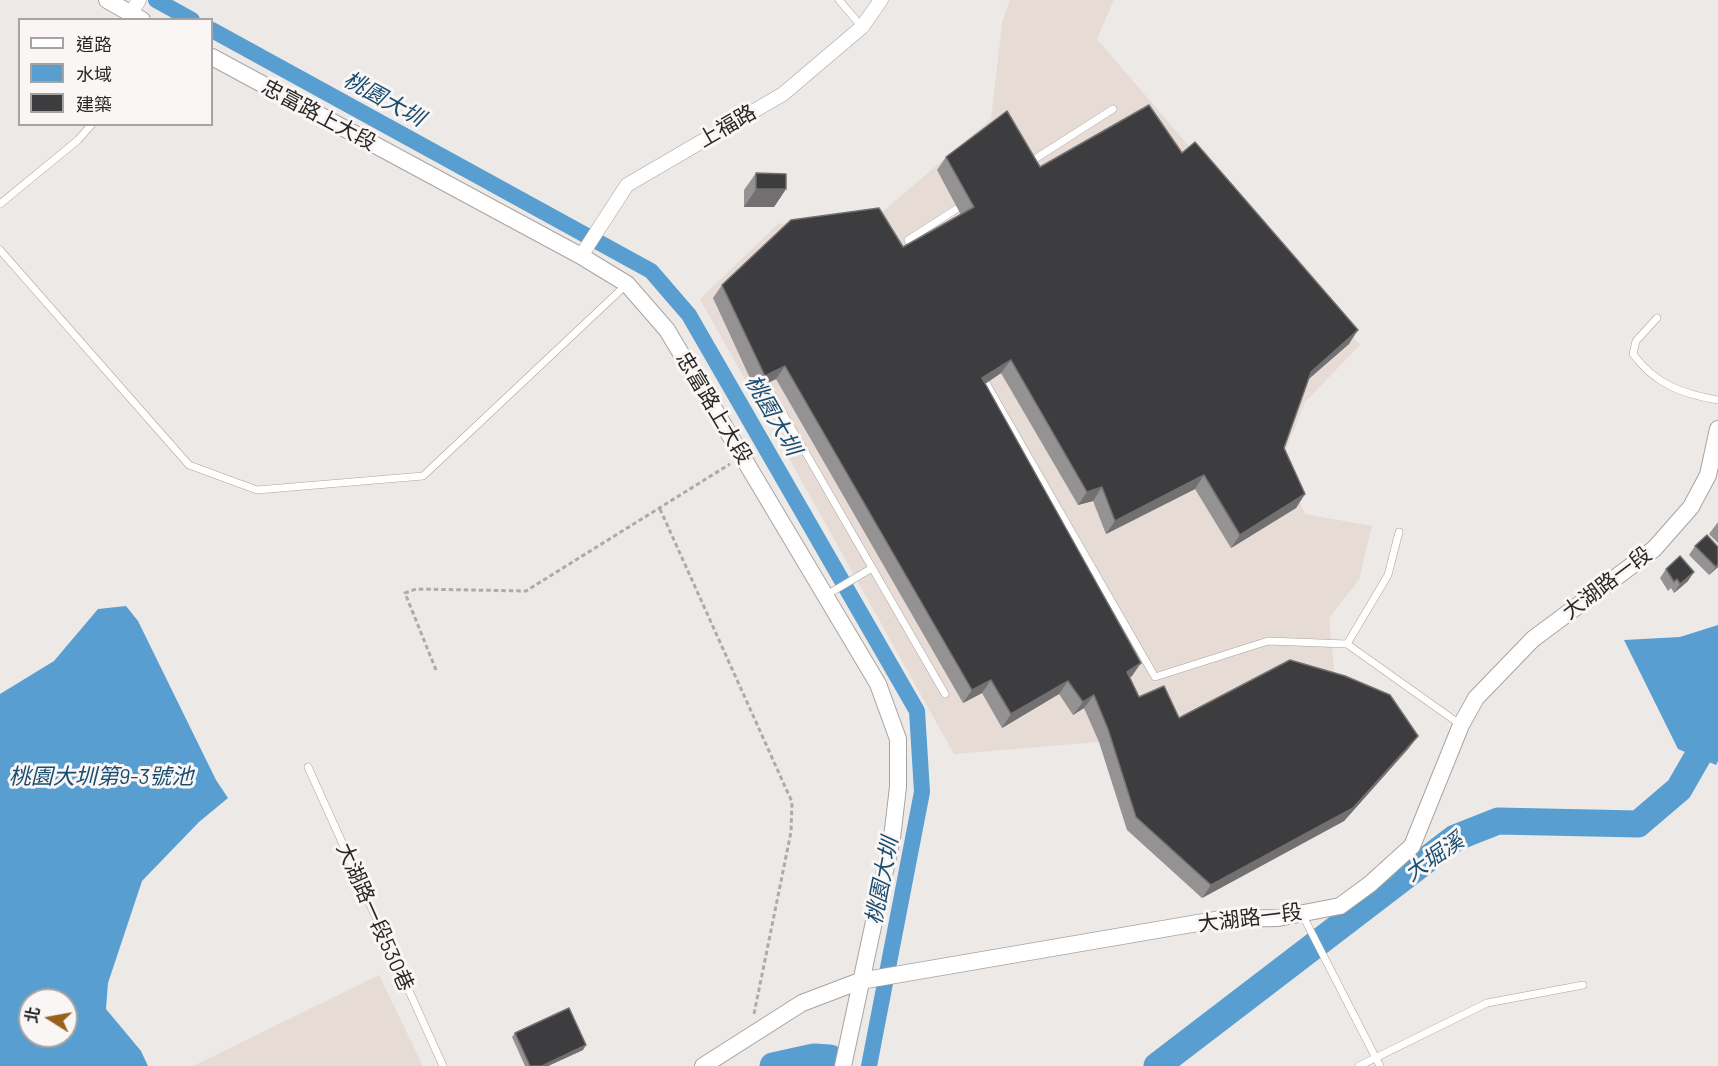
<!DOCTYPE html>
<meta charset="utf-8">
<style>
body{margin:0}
#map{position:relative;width:1718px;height:1066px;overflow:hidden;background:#ede9e7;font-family:Barlow,"Noto Sans TC",sans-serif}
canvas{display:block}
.legend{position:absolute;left:18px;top:18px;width:195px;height:108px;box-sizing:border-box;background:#faf6f5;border:2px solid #a6a4a3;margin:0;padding:8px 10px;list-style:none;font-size:18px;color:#292827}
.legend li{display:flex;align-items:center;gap:12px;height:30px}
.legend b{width:30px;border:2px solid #a6a4a3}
.north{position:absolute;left:18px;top:988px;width:60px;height:60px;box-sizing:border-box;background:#faf6f5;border:2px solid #a6a4a3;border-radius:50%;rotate:281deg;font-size:16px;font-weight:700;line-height:24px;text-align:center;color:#292827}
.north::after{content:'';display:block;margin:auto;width:21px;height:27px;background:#9a611e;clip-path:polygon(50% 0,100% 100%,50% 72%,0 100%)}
</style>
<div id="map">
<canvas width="1718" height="1066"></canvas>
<ul class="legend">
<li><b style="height:8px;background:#fff"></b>道路</li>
<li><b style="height:16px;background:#599ed0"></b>水域</li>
<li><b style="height:16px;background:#3d3c3f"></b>建築</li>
</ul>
<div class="north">北</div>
</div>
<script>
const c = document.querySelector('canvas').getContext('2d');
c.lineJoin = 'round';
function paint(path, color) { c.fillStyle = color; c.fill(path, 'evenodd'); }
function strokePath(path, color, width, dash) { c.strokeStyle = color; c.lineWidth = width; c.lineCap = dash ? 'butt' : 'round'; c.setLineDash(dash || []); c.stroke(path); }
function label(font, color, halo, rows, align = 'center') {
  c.font = font + ' Barlow,"Noto Sans TC",sans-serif'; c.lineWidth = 6; c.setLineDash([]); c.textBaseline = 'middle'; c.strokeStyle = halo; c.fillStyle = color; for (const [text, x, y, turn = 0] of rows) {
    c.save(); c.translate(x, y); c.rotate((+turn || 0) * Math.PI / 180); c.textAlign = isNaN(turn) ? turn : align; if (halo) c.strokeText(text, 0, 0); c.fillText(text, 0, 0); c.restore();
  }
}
paint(new Path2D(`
 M1010,0H1114L1097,39L1360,345L1305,402L1282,460L1305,514L1372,526L1359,580L1329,618L1336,689L1380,708L1408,749L1344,821L1202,898L1127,830L1099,742L954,754L700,299L778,224L882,212L991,119L1002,23Z
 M379,975L423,1066H193Z`), '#e7dbd6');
paint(new Path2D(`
 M126,606L138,621L216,780L228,798L199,822L142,881L108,983L106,1009L141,1051L148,1066H0V694L54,661L98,609ZM30,1000H66V1036H30Z
 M1718,625V761L1716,765L1678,749L1624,640L1680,637Z`), '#599ed0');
strokePath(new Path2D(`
 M156,0L192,20
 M212,30L651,271L689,315L917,711L922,792L869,1066`), '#599ed0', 16);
strokePath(new Path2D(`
 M773,1066L814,1057L830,1058
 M1157,1066L1455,838L1498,821L1638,824L1679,789L1718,721`), '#599ed0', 27);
const service = new Path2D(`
 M839,0L862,27
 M1027,164L1113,109
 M0,204L78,140L92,124
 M914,249L908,240L958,208
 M0,250L189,465L257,490L423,476L627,284
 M1657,318L1636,341L1633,354C1655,384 1682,394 1718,400
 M986,383L1155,677L1268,641L1347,644
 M770,391L945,694
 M1399,532L1388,575L1347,644L1461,725
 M825,596L872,568
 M308,767L443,1066
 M1302,914L1380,1066
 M1359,1066L1487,1003L1583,985`);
const minor = new Path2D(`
 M131,13L139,0
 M581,256L627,185L783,94L862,27L881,0`);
const tertiary = new Path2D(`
 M107,0L142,20
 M212,57L581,256L627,284L667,330L878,684L898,739V787L892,838L843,1066
 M703,1066L802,1003L860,981L1221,919L1278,918L1340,906L1370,884L1412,846L1461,725L1476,698L1533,639L1654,549L1691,507L1708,475L1718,429`);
strokePath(service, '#a8a4a2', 8);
strokePath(minor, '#a8a4a2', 15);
strokePath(tertiary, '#a8a4a2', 18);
strokePath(new Path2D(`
 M660,509L792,802L791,832L754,1014
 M436,670L405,593L416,589L526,591L730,464`), '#adaaa9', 3, [4.5, 3]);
strokePath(service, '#fff', 7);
strokePath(minor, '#fff', 14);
strokePath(tertiary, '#fff', 16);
paint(new Path2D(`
 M1182,153L1349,344L1308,379L1284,448L1305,494L1296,508L1231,548L1195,489L1106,534L1093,501L1078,505L1001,373L985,384L1132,676L1130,677L1139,697L1179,718L1418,736L1408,749L1344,821L1202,898L1127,830L1099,742L1084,708L1073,715L1059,694L1002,728L982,693L963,703L776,379L755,389L713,298L722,285L903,247L961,215L937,170L946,157L1040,167Z
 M756,173L786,189L774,207H744V190Z
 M1718,522V543L1709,534Z
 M1695,546L1718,567L1709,575L1689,555Z
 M1666,569L1688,581L1674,593L1671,588L1668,591L1660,578Z
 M515,1033L583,1050L548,1066H525L512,1037Z`), '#959293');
paint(new Path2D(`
 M756,189H786L774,207H744Z
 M1358,330L1349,344L1302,385L1311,372Z
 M1011,360L1001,373L973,392L982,378Z
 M785,366L776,379L755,389L765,376Z
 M1204,475L1195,489L1106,534L1115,521Z
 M1102,487L1093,501L1078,505L1087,492Z
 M1305,494L1296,508L1231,548L1240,535Z
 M1718,564V567L1709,575L1716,567Z
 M1694,572L1688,581L1674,593L1680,584Z
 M1141,663L1132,676L1118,685L1127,672Z
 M991,680L982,693L963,703L972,690Z
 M1068,681L1059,694L1002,728L1011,714Z
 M1094,695L1084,708L1073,715L1083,702Z
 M1418,736L1408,749L1344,821L1202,898L1211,885Z
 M586,1045L583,1050L548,1066H542Z`), '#727071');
const building = new Path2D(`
 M1149,105L1182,153L1195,142L1358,330L1311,372L1284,448L1305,494L1240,535L1204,475L1115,521L1102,487L1087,492L1011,360L982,378L1141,663L1127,672L1139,697L1164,686L1179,718L1290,660L1345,676L1390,695L1418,736L1353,808L1211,885L1136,817L1108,729L1094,695L1083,702L1068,681L1011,714L991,680L972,690L785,366L765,376L722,285L791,220L879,208L903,247L974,207L946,157L1007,111L1040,167Z
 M756,173L786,174V189H756Z
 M1707,535L1718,547V564L1716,567L1695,546Z
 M1680,556L1694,572L1680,584L1677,579L1674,582L1666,569Z
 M569,1008L586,1045L542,1066H530L515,1033Z`);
paint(building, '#3d3c3f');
strokePath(building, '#727071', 1.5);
label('21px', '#292827', '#faf6f5', [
 ["忠富路上大段",319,115,28],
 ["上福路",727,126,-30],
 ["忠富路上大段",714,408,59],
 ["大湖路一段",1607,583,-37],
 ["大湖路一段530巷",375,917,66],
 ["大湖路一段",1250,918,-7]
]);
label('italic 22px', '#194d70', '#faf6f5', [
 ["桃園大圳",384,99,29],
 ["桃園大圳",773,415,60],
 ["桃園大圳第9-3號池",101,777],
 ["大堀溪",1434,857,-35],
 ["桃園大圳",882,881,-79]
]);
</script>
